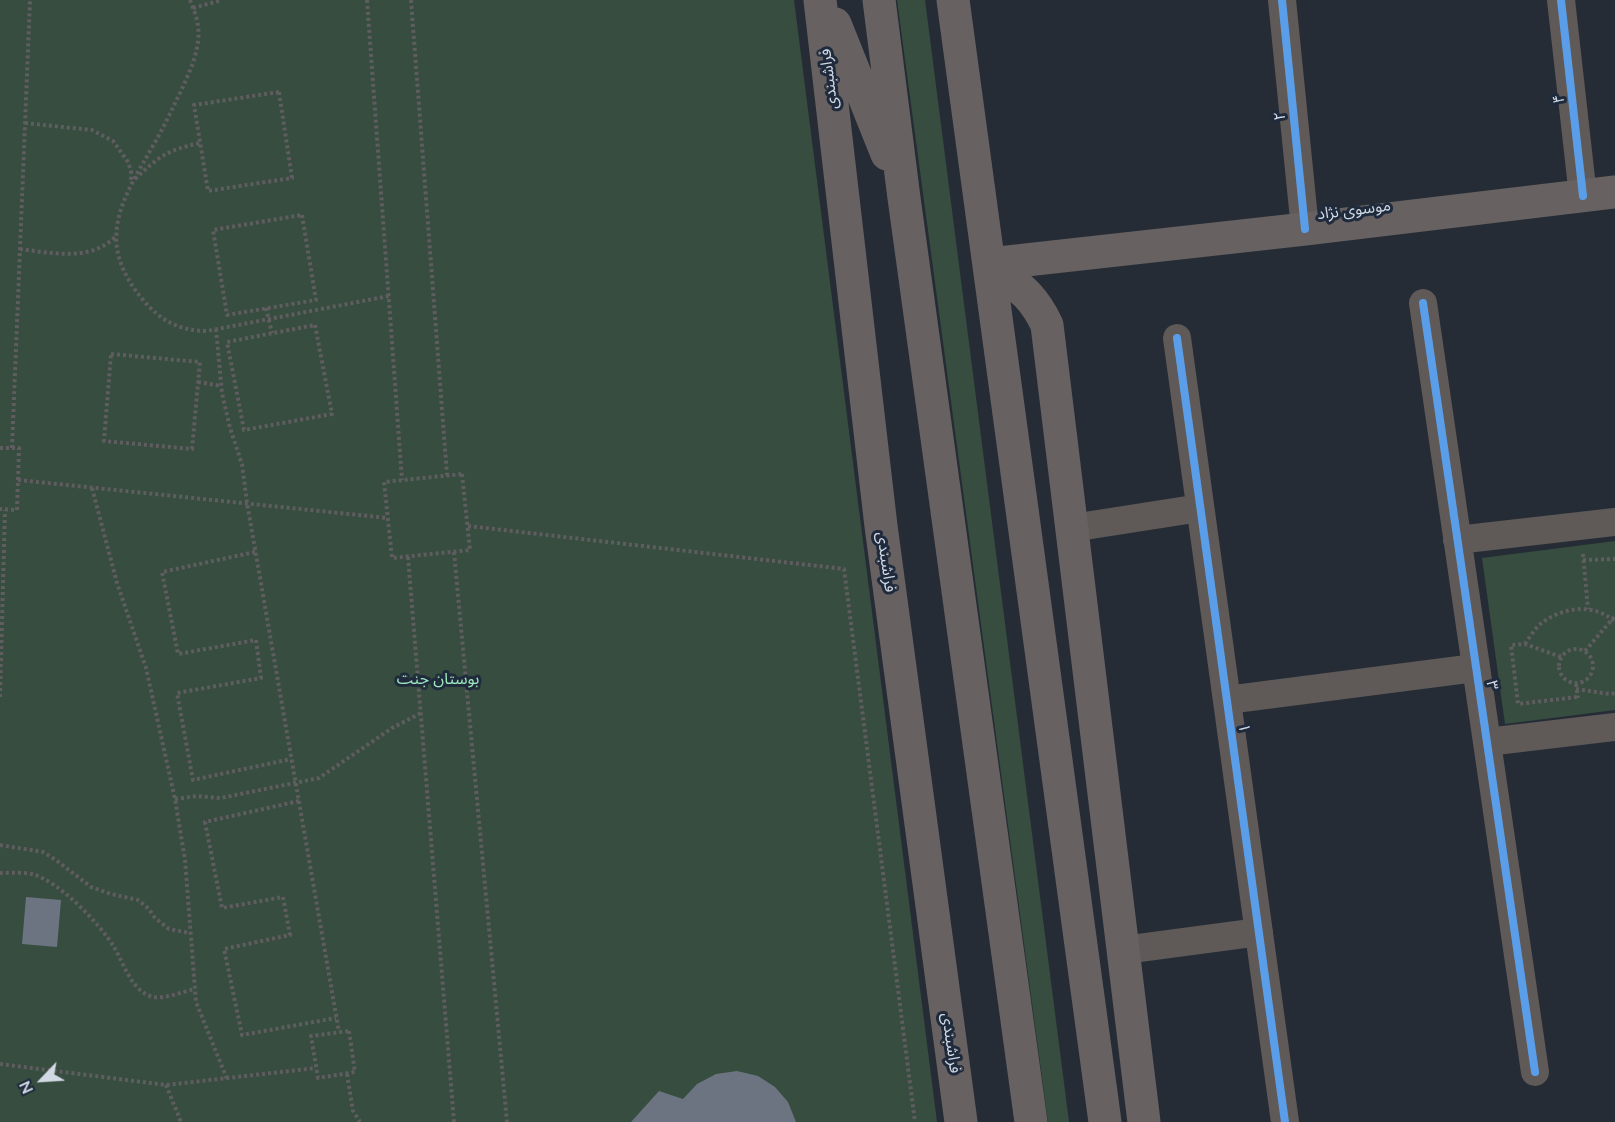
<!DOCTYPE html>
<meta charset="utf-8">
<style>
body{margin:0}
#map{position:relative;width:1615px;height:1122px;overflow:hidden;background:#262c36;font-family:Mulish,sans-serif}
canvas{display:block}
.north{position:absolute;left:12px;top:1050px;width:60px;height:60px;-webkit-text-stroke:4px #1f2b3d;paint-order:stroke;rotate:245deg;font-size:16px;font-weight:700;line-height:24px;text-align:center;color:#d1d9e4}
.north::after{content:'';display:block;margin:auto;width:21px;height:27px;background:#d1d9e4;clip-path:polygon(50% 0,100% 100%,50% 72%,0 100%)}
</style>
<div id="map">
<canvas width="1615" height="1122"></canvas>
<div class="north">N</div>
</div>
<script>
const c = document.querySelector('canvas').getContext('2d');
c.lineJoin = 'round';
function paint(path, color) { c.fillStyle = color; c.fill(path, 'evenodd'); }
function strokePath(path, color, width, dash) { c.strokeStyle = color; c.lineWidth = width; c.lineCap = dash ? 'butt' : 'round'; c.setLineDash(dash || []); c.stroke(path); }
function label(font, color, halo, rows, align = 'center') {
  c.font = font + ' Mulish,"Noto Sans Arabic",sans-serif'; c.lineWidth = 6; c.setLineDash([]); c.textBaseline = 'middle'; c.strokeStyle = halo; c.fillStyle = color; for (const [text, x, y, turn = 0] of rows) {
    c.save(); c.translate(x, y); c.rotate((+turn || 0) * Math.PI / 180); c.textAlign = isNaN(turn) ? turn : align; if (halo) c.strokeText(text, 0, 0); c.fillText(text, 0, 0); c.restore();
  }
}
paint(new Path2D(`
 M0,0H794L937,1122H0Z
 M897,0H925L1069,1122H1048Z
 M1615,541V710L1505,724L1482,558Z`), '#364d40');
paint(new Path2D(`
 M26,897L61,900L57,947L22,944Z
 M737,1071L758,1076L775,1087L788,1102L796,1122H631L659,1091L683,1099L697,1084L716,1074Z`), '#6c7481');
strokePath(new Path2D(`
 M190,0C193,8 197,17 198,26C201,48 190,71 181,91C172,109 164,127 154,144C122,200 93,242 144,301C161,321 180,331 207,331L389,296
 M367,0L402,480
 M411,0L447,475
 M193,8L222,0
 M279,92L292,178L208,191L194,105Z
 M25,123L92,130L113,141L128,162L131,171V183
 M135,179C159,156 168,150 200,143
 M302,215L316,300L227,315L213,230Z
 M20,249C52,253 91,262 116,236
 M266,308L272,333
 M315,325L332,414L244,430L227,342Z
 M216,329L222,393L230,428L242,464L247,503L339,1032
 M111,354L200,362L192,449L104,441Z
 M198,382L221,386
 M0,448H19L17,510L0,509
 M12,448L30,0
 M462,474L470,550L392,558L384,482Z
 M18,480L388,518
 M92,488L117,583L146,668L175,799L185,860L196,1002L227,1079
 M468,526L844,569L915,1122
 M255,552L162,572L178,654L256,640L261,678L177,693L193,780L291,759
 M454,552L507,1122
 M1583,554L1588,609
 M408,557L454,1122
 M1583,560L1615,559
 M1525,644C1529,638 1534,630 1539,625C1561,607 1594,602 1615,622
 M1559 666a17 17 0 1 1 34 0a17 17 0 1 1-34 0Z
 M1585,651L1615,616
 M1561,657L1525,644L1511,645L1518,704L1577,697
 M1576,684L1578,698
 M1576,689L1610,694L1615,693
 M0,697L5,510
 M175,799L197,796L221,798L319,778L392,728L421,713
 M299,801L205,822L222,908L283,897L290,935L224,949L242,1035L336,1018
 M0,845L43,852L56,860L91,887L111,894L138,900L149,909L155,918L169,929L190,933
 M0,873C10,873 22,872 32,874C59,881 100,924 114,947C124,964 132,992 153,997C166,999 182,992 194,989
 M349,1031L355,1072L318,1078L311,1036Z
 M0,1064L166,1085L316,1068
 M347,1074L353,1111L360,1122
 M166,1085L181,1122`), '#5f5d5f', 4, [3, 3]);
strokePath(new Path2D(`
 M1282,0L1305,229
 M1561,0L1583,196
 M1423,303L1535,1072
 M1177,338L1285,1122
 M1072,528L1200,508
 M1457,540L1615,522
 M1227,700L1475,668
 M1487,742L1615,727
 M1124,950L1259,932`), '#5f5a58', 28);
strokePath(new Path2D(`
 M820,0L881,526L961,1122
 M879,0L904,198L1031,1122
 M953,0L1105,1122
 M835,24L887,154
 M990,264C1016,285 1032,293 1047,325L1144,1122
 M990,264L1305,229L1615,192`), '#676261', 33);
strokePath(new Path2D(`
 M1282,0L1305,229
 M1561,0L1583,196
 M1423,303L1535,1072
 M1177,338L1285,1122`), '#5a9eea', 8);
label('16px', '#d1d9e4', '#1f2b3d', [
 ["فراشبندی",829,79,-97],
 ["۴",1559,99,-96],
 ["۲",1280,116,-96],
 ["موسوی نژاد",1354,210,-7],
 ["فراشبندی",886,562,82],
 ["۳",1492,685,82],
 ["۱",1244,728,82],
 ["فراشبندی",951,1043,82]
]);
label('16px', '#9fe8bb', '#1f2b3d', [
 ["بوستان جنت",438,679]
]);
</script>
